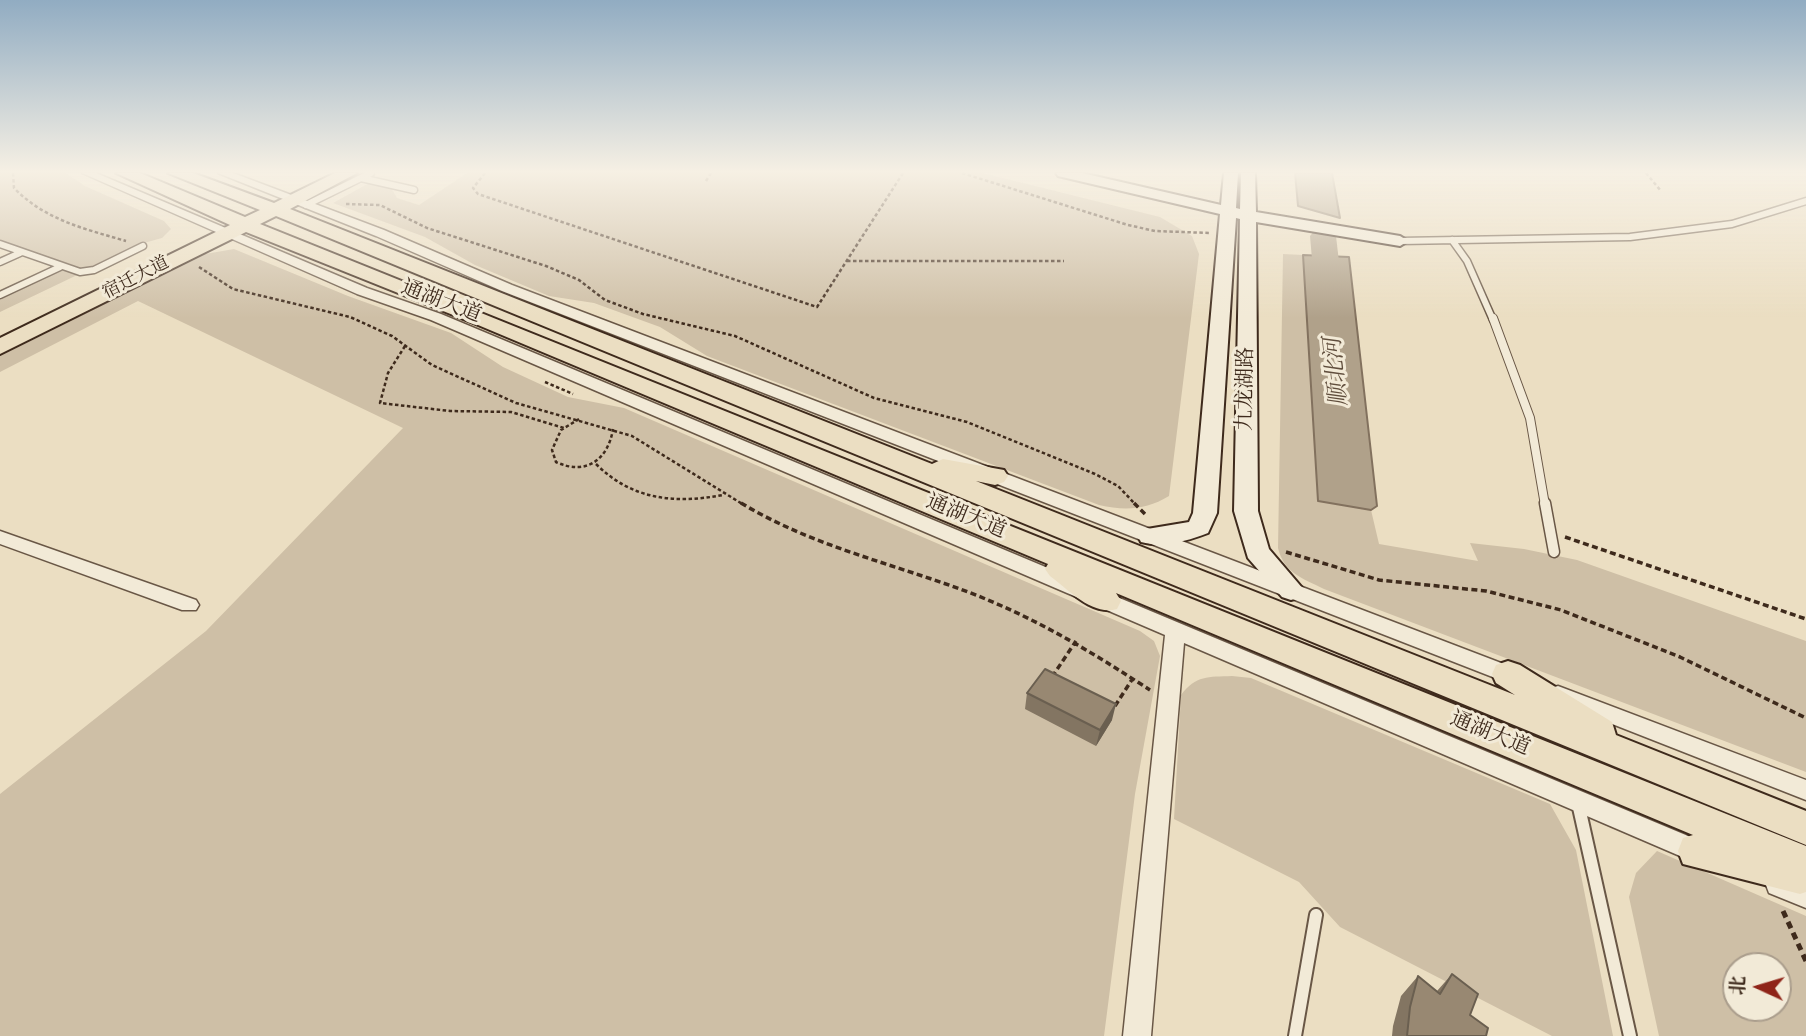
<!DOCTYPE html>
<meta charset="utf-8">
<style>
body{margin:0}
#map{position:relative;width:1806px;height:1036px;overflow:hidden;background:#ebdec2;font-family:Alegreya,"Noto Serif SC",serif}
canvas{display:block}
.north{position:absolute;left:1722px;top:952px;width:70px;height:70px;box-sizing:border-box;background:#f2ead7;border:2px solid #aa9d8c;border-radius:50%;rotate:274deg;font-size:19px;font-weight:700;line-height:28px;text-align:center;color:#3e2a1c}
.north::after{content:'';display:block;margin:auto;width:24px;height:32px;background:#8f2418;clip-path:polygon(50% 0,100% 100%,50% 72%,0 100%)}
</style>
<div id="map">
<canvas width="1806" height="1036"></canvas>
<div class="north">北</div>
</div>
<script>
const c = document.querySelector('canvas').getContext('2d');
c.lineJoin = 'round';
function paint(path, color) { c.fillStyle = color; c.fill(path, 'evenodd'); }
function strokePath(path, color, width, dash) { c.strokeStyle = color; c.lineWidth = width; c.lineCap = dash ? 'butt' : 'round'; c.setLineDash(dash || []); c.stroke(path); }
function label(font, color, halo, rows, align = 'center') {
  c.font = font + ' Alegreya,"Noto Serif SC",serif'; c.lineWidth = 6; c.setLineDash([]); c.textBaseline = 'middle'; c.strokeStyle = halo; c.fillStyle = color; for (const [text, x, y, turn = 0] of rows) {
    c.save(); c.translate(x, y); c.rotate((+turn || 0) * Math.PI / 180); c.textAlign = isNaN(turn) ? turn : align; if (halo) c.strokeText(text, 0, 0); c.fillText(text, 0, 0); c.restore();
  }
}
paint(new Path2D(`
 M0,173H66L85,186L164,221L171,229L162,238L144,243L0,312V298L70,264L38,256L0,240Z
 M467,173H983L1160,217L1192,236L1199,254L1169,496C1146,510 1125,511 1099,505L707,356L660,327L594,303L549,296L475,265L425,237L333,203L369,183L392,189L397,198L419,205Z
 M234,249L348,296L451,333L503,367L568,397L624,408L1140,631L1154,641L1160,656L1135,794L1104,1036H0V794L206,631L403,428L138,301L0,372V356L205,254Z
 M1283,254L1303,255L1318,501L1371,510L1379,544L1478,561L1470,543L1524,549L1577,560L1806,641V772L1324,589C1302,578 1284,573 1278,548Z
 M1232,676L1251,678L1550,804L1576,850L1613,1036H1552L1340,927L1299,882L1174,819L1181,695C1196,675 1208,677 1232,676Z
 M1657,851L1806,916V1036H1659L1629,897L1636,873ZM1736,966H1778V1008H1736Z`), '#cebfa6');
const water = new Path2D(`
 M1295,173H1332L1340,218L1298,206Z
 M1303,255L1349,257L1377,506L1371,510L1318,501Z`);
paint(water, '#b0a18a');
strokePath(water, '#82715e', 2);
paint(new Path2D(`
 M1323,228L1332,231L1336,236L1344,305L1340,311L1330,313L1320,311L1316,305L1310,236L1314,231Z`), '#b0a18a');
const laneFar3 = new Path2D(`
 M361,178L414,190
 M306,205L371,173
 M1452,240L1467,261L1493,320
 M1400,241L1630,237L1732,224L1806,201
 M0,244L80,272L94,270L143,246
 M0,262L20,253
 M0,295L60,267`);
const laneFar2 = new Path2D(`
 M1493,318L1530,418L1545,505`);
const laneFar1 = new Path2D(`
 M1545,503L1554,552`);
const lane = new Path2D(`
 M1578,803L1630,1036
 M1295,1036L1316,915`);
const street = new Path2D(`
 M82,173H96L367,288L441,314L1712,846L1715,854L1712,862L1703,865L1694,862L1184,643L1151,1036H1123L1165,635L431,320L357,294Z
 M218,173H233L384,230L512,285L1522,671L1525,677L1522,683L1515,685L1508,683L502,291L376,236Z
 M0,531L196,600L199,605L196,610H182L0,544Z
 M1558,686L1806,780V800L1551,700L1548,694L1551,688Z
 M1778,873L1806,884V908L1769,893L1766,885L1769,877Z`);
const secondary = new Path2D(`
 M1056,173H1082L1221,205L1224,173H1238L1236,208L1240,209L1241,173H1255L1256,212L1400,236L1408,241L1400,246L1256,222L1258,511L1269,549L1304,590L1300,597L1291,600L1282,597L1248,558L1234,511L1240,219L1236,218L1217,513L1208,533C1187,541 1164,548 1141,542L1138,536L1141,530L1189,522L1193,513L1220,214L1058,176Z`);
const primary = new Path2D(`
 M116,173H140L245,217L260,210L168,173H193L274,203L335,173H357L290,209L932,464L943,459L1004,470L1008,476L1004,482L995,485L976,481L1515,695L1496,683L1492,674L1496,665L1508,661L1520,665L1612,722L1616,735L1806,811V845L276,216L260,224L1806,846V892L1800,894L1683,864L1678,851L1683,838L1693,835L1116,593L1121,601L1117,609C1092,616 1069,590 1050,576L1045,569L1048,564L478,325L246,232L0,354V338L230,225Z`);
strokePath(laneFar3, '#695746', 9);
strokePath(laneFar2, '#695746', 10);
strokePath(laneFar1, '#695746', 13);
strokePath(lane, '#695746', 16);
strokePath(street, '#695746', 3);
strokePath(secondary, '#3e2a1c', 4);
strokePath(primary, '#3e2a1c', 4);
strokePath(new Path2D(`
 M13,173L14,188C45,220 85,229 126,241
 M485,173L473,188L478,194L817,307L903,173
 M962,173L1128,225L1155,231L1210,233
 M1646,173L1661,191
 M706,181L711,173
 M346,204L380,205L427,228L546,266L579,280L605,300L643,314L735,336L874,398L967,422L1095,474L1118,486L1136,505
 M847,261H1064
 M199,267L233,289L350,317L392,336L432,365L516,403L632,436L744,505
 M405,346L388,373L380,403L450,411L511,412L564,428
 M545,382L573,394
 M579,419L561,430L552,450L556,462C586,476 608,460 613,429
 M596,464C632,500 675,504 723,495`), '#3e2a1c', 2.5, [3.5, 2.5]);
strokePath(new Path2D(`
 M741,503C812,546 891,563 968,592C1036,618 1090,651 1150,690
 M1134,503L1145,514
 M1565,537L1806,619
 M1286,552L1379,580L1486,591L1561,610L1680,657L1806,718
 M1052,677L1076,641
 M1115,706L1133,678`), '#3e2a1c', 3.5, [6, 3.5]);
strokePath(new Path2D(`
 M1783,911L1806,961`), '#3e2a1c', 5, [7, 5]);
strokePath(laneFar3, '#f2ead7', 6);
strokePath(laneFar2, '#f2ead7', 8);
strokePath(laneFar1, '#f2ead7', 10);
strokePath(lane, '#f2ead7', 12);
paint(street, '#f2ead7');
paint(secondary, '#f2ead7');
paint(primary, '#ebdec2');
paint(new Path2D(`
 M1027,693L1112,720L1096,746L1025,709Z
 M1452,974L1470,1015L1486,1036H1392L1393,1026L1401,996L1418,976L1437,991Z`), '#837562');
paint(new Path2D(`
 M1116,704L1112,720L1096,746L1100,730Z`), '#6a5f50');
const building = new Path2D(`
 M1045,669L1116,704L1100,730L1027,693Z
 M1452,974L1478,994L1470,1015L1488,1028L1486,1036H1407L1410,1007L1418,976L1440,994Z`);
paint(building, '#988872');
strokePath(building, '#6a5f50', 2);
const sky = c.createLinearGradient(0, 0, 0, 318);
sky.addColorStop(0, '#91acc2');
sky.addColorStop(0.54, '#f6f0e4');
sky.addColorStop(1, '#f6f0e400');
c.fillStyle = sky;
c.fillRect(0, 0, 1806, 318);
label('18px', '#3e2a1c', '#f2ead7', [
 ["宿迁大道",136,278,-27]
]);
label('21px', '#3e2a1c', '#f2ead7', [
 ["通湖大道",441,302,21],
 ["九龙湖路",1246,389,-89],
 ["通湖大道",966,517,22],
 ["通湖大道",1490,734,22]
]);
label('italic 23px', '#604e3d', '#f2ead7', [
 ["顺北河",1337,372,-96]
]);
</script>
